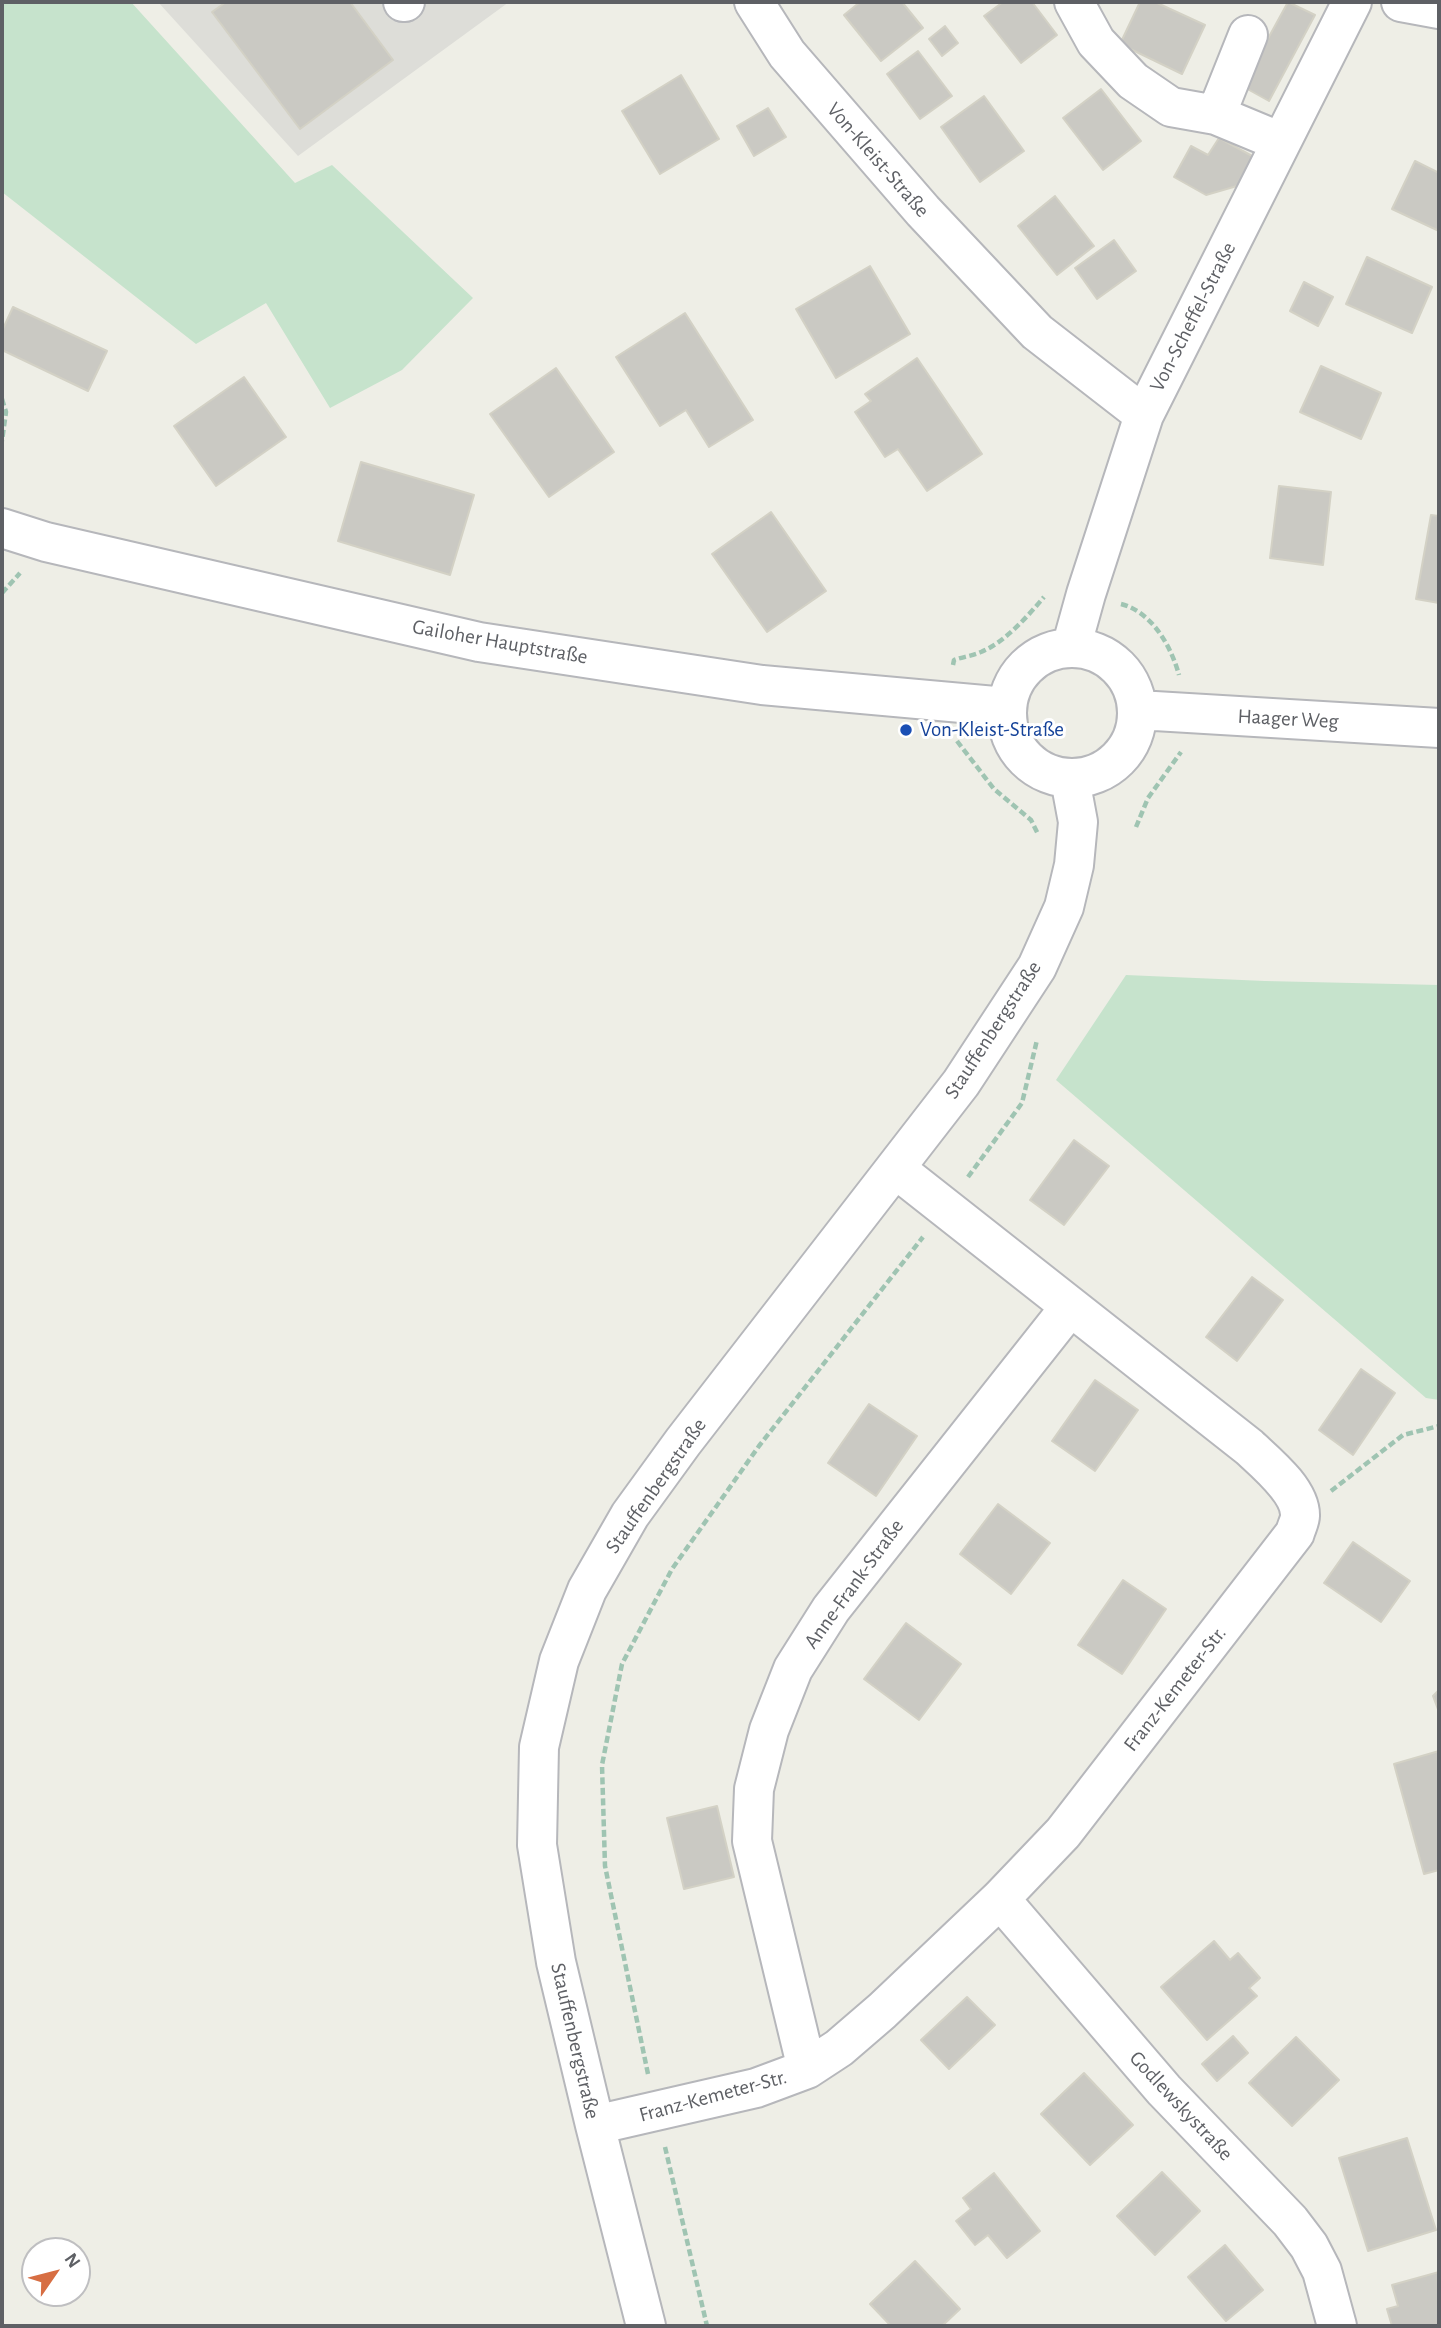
<!DOCTYPE html>
<meta charset="utf-8">
<style>
body{margin:0}
#map{position:relative;width:1441px;height:2328px;overflow:hidden;background:#eeeee6;font-family:"Alegreya Sans",sans-serif}
canvas{display:block}
.frame{position:absolute;inset:0;border:4px solid #5e6065;pointer-events:none}
.north{position:absolute;left:21px;top:2237px;width:70px;height:70px;box-sizing:border-box;background:#fff;border:2px solid #bfbfc1;border-radius:50%;rotate:55deg;font-size:19px;font-weight:700;line-height:28px;text-align:center;color:#5e6065}
.north::after{content:'';display:block;margin:auto;width:24px;height:32px;background:#d76e43;clip-path:polygon(50% 0,100% 100%,50% 72%,0 100%)}
</style>
<div id="map">
<canvas width="1441" height="2328"></canvas>
<div class="frame"></div>
<div class="north">N</div>
</div>
<script>
const c = document.querySelector('canvas').getContext('2d');
c.lineJoin = 'round';
function paint(path, color) { c.fillStyle = color; c.fill(path, 'evenodd'); }
function strokePath(path, color, width, dash) { c.strokeStyle = color; c.lineWidth = width; c.lineCap = dash ? 'butt' : 'round'; c.setLineDash(dash || []); c.stroke(path); }
function label(font, color, halo, rows, align = 'center') {
  c.font = font + ' "Alegreya Sans",sans-serif'; c.lineWidth = 6; c.setLineDash([]); c.textBaseline = 'middle'; c.strokeStyle = halo; c.fillStyle = color; for (const [text, x, y, turn = 0] of rows) {
    c.save(); c.translate(x, y); c.rotate((+turn || 0) * Math.PI / 180); c.textAlign = isNaN(turn) ? turn : align; if (halo) c.strokeText(text, 0, 0); c.fillText(text, 0, 0); c.restore();
  }
}
paint(new Path2D(`
 M158,2H509L298,156Z`), '#ddddd8');
paint(new Path2D(`
 M2,2H131L295,183L332,165L473,298L402,370L330,408L266,303L196,344L2,192Z
 M1126,975L1265,981L1439,985V1400L1426,1398L1056,1080Z`), '#c6e3cc');
const building = new Path2D(`
 M226,2H350L393,60L300,129L212,12Z
 M860,2H902L923,28L881,61L844,15Z
 M1003,2H1032L1057,35L1021,63L984,16Z
 M1140,2H1155L1205,25L1182,74L1120,44Z
 M1288,2L1315,15L1269,101L1242,86Z
 M945,26L958,43L942,56L929,39Z
 M918,51L952,96L920,119L887,74Z
 M681,75L719,139L660,174L622,111Z
 M1101,89L1141,141L1103,170L1063,118Z
 M984,96L1024,151L980,182L941,127Z
 M768,108L786,137L754,156L737,126Z
 M1219,138L1254,157L1237,186L1206,195L1174,177L1191,146L1208,155Z
 M1415,161L1439,173V231L1392,209Z
 M1055,196L1094,246L1057,275L1018,226Z
 M1114,240L1136,271L1097,299L1075,268Z
 M1367,257L1432,287L1412,333L1346,304Z
 M870,266L910,334L836,378L796,309Z
 M1304,282L1333,297L1318,326L1290,311Z
 M13,307L107,351L88,391L2,350V331Z
 M685,313L753,420L709,447L686,410L660,426L616,357Z
 M917,358L982,454L927,491L898,449L885,457L855,412L871,401L865,394Z
 M1321,366L1381,393L1361,439L1300,412Z
 M556,368L614,452L549,497L490,414Z
 M244,377L286,437L216,486L174,426Z
 M361,462L474,495L450,575L338,541Z
 M1279,486L1331,492L1323,565L1270,558Z
 M771,512L826,591L767,632L712,554Z
 M1431,515L1439,516V603L1416,599Z
 M1074,1140L1109,1166L1064,1225L1030,1200Z
 M1252,1277L1283,1300L1237,1361L1206,1337Z
 M1361,1369L1395,1393L1353,1455L1319,1430Z
 M1095,1380L1138,1410L1095,1471L1052,1441Z
 M869,1404L917,1436L876,1496L828,1463Z
 M998,1504L1050,1543L1011,1594L960,1554Z
 M1353,1542L1410,1581L1381,1622L1324,1583Z
 M1123,1580L1166,1609L1122,1674L1078,1645Z
 M906,1623L961,1664L919,1720L864,1679Z
 M1439,1690V1712L1433,1696Z
 M1439,1751V1870L1424,1874L1394,1764Z
 M717,1806L734,1877L684,1889L667,1818Z
 M1214,1941L1230,1960L1238,1953L1260,1978L1249,1988L1257,1996L1207,2040L1161,1987Z
 M967,1997L995,2025L949,2069L921,2040Z
 M1233,2036L1248,2053L1217,2081L1202,2064Z
 M1296,2037L1339,2080L1292,2126L1249,2083Z
 M1084,2073L1133,2125L1090,2165L1041,2114Z
 M1407,2138L1436,2230L1368,2251L1339,2158Z
 M1162,2172L1200,2211L1155,2255L1117,2216Z
 M994,2173L1040,2231L1007,2258L988,2235L975,2245L956,2221L971,2209L963,2198Z
 M1225,2245L1263,2290L1226,2321L1188,2277Z
 M915,2261L960,2309L942,2326H891L870,2304Z
 M1439,2272V2326H1392L1387,2309L1398,2306L1392,2285Z`);
paint(building, '#cac9c3');
strokePath(building, '#d3d1c5', 2);
const minor = new Path2D(`
 M403,2H405
 M754,2L787,54L923,211L1037,332L1144,415
 M1074,2L1096,42L1133,81L1171,107L1216,115L1281,142
 M1401,2L1439,9
 M1216,115L1248,35
 M2,528L46,542L479,642L762,685L1006,707
 M1007 713a65 65 0 1 1 130 0a65 65 0 1 1-130 0Z
 M1071,648L1086,594L1144,415L1352,2
 M1138,710L1439,728
 M1000,1899L1164,2090L1290,2221L1309,2246L1322,2271L1337,2326
 M807,2069L752,1841L754,1789L769,1730L793,1669L831,1609L1070,1307
 M595,2125L756,2088L807,2069L839,2048L882,2011L1000,1899L1063,1833L1295,1533C1296,1528 1300,1521 1300,1516C1301,1491 1266,1463 1249,1447L896,1169
 M646,2326L595,2125L556,1962L537,1845L539,1747L559,1661L587,1590L630,1515L683,1442L961,1083L1037,967L1064,907L1074,865L1078,822L1070,779`);
strokePath(minor, '#b6b7bb', 42);
strokePath(new Path2D(`
 M2,399L6,412L2,441
 M2,593L20,573
 M1121,604C1152,612 1171,646 1179,675
 M953,665L954,660C962,657 972,656 981,652C1005,642 1027,617 1044,597
 M957,741L994,789L1031,820L1038,834
 M1136,827L1148,798L1181,752
 M968,1177L1022,1103L1037,1040
 M1331,1491L1403,1435L1439,1426
 M648,2074L605,1866L602,1765L622,1664L672,1569L759,1446L923,1237
 M665,2147L707,2326`), '#9fc4b2', 4.5, [7, 3.5]);
strokePath(minor, '#fff', 38);
for (const [x, y, r, color] of [
 [906,730,7,"#1a4fb4"]
]) { const dot = new Path2D(); dot.arc(x, y, r, 0, 2 * Math.PI); c.fillStyle = color; c.fill(dot); strokePath(dot, '#fff', 2.5); }
label('21px', '#5e6065', '#fff', [
 ["Von-Kleist-Straße",878,160,49],
 ["Von-Scheffel-Straße",1193,317,-63],
 ["Gailoher Hauptstraße",500,642,10],
 ["Haager Weg",1288,719,3],
 ["Stauffenbergstraße",993,1030,-57],
 ["Stauffenbergstraße",656,1486,-55],
 ["Anne-Frank-Straße",854,1584,-54],
 ["Franz-Kemeter-Str.",1175,1689,-52],
 ["Stauffenbergstraße",575,2041,77],
 ["Franz-Kemeter-Str.",713,2096,-15],
 ["Godlewskystraße",1181,2106,47]
]);
label('21px', '#164399', '#fff', [
 ["Von-Kleist-Straße",920,730]
], 'left');
</script>
